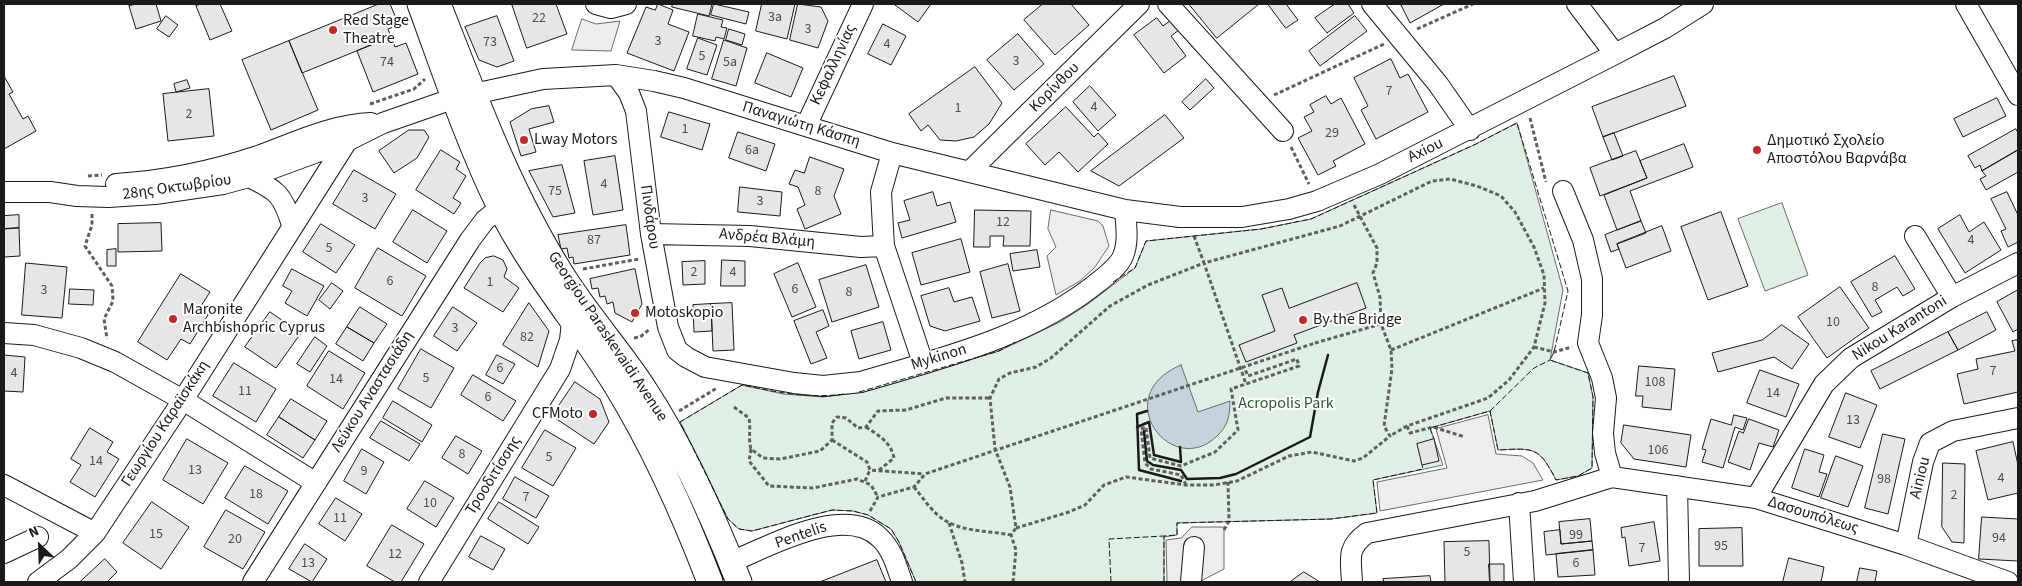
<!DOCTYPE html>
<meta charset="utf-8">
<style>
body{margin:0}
#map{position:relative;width:2022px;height:586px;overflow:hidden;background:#fff;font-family:"Source Sans 3",sans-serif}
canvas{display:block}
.frame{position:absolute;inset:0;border:5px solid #1a1a1a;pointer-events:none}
.north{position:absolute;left:15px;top:521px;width:50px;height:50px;-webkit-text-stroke:4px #fff;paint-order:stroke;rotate:336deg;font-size:14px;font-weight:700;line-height:20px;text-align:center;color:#1a1a1a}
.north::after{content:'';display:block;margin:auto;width:18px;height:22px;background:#1a1a1a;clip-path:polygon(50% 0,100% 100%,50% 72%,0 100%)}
</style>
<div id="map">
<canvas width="2022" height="586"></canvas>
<div class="frame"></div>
<div class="north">N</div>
</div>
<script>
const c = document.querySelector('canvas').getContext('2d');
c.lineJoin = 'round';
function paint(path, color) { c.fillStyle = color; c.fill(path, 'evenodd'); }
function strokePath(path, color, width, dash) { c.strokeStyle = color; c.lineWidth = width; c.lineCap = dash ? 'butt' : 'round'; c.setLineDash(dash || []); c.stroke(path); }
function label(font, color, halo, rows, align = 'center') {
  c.font = font + ' "Source Sans 3",sans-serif'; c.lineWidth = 4; c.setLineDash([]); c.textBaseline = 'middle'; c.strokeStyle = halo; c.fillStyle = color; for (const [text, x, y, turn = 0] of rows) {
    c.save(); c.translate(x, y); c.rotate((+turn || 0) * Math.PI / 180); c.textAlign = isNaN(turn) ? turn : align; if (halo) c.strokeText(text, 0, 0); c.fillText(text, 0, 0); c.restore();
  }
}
const green = new Path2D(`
 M1517,123L1563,290L1550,360L1588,373L1593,397L1592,468L1578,476L1556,480C1539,447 1535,448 1498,450L1490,411L1430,428L1443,465L1373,480L1377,513L1331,519L1177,523V535L1164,537V582H916L899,542L891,529L868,515L853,511L832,510L752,531L739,529L728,519L680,422L742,385L783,394L823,397L863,392L999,351L1060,322L1088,304L1135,268L1146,241L1261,229L1311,219L1476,144Z
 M1782,203L1808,275L1765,291L1738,219Z`);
paint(green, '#e0efe3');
strokePath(green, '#6a6a6a', 1);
const parking = new Path2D(`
 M582,19L596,24L620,21L611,51L572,50Z
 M1051,210L1098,221L1103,226L1109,246L1095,267L1080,281L1056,295L1047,256L1056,247L1048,229Z
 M1488,415L1496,454L1522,456L1533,463L1543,480L1380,511L1377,482L1447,468L1436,429Z
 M1192,527H1224V569L1199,582H1167L1166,540L1181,538Z`);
paint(parking, '#ededed');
strokePath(parking, '#6a6a6a', 1);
const water = new Path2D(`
 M1181,365L1198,412L1230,401C1230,415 1228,426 1217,436C1172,480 1107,396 1181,365Z`);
paint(water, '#c6d2dc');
strokePath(water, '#6a6a6a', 1);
const building = new Path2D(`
 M137,4H156L161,21L136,29L129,6Z
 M201,4H220L232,31L210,40L196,6Z
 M379,4H390L399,25L388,29L391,37L302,73L289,41Z
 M512,4H556L567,34L527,48Z
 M658,4L673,10L668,24L689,32L674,71L627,53L646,7L655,10Z
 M673,4H712L709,16L672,7Z
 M714,4L749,12L746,24L711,15Z
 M762,4H795L787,39L756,31Z
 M798,4L821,7L828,21L818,48L790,40Z
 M896,4H931L918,22L895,5Z
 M1043,4H1071L1089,25L1055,55L1024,20Z
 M1189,4H1259L1217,38Z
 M1268,4H1286L1298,20L1286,28Z
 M1335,4H1348L1354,13L1327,33L1315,18Z
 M1403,4H1444L1410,23L1401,5Z
 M698,14L723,20L721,27L727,28L724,39L716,37L715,41L693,36Z
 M166,16L178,25L169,37L157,29Z
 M497,16L514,61L497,67L479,60L465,27Z
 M1355,16L1367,31L1320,66L1309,51Z
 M1157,18L1163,26L1171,20L1179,30L1171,36L1186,56L1164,73L1134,35Z
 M883,24L906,36L891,65L868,54Z
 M729,29L745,34L742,45L726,40Z
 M1018,34L1044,64L1014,90L987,60Z
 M391,37L395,47L406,43L418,74L373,92L357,51Z
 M698,38L717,45L707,75L687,69Z
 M724,40L747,48L736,86L712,79Z
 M289,41L318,110L271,130L242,60Z
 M767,53L803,68L791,97L755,83Z
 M1391,59L1400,78L1408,74L1428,112L1376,139L1361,110L1368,106L1354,78Z
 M975,67L1002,103L989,124L974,137L956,141L940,140L928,125L921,131L909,114Z
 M4,76L13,92L9,94L23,119L28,116L36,131L4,149Z
 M1674,76L1686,106L1603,137L1592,107Z
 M1206,79L1214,88L1190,110L1182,102Z
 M187,80L190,88L176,92L174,84Z
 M1090,86L1116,115L1098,131L1073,102Z
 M209,89L214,136L168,141L163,94Z
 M1326,96L1331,104L1341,98L1365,144L1333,161L1336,166L1318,175L1298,138L1312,131L1304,117L1314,112L1310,105Z
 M1997,98L2006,116L1963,137L1954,119Z
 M549,106L554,122L529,129L536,152L521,156L510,122L531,109Z
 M1066,107L1094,137L1098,133L1108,144L1078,172L1059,152L1045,165L1026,144Z
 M669,112L710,124L702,150L661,137Z
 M1165,115L1184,138L1119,186L1091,171Z
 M2016,129L2018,133V150L1982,171L1980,165L1975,168L1968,156Z
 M409,130H424L429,137L417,158L394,173L379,151Z
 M738,132L775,144L766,171L729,158Z
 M1614,133L1623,156L1612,160L1603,137Z
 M1684,144L1693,167L1630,191L1641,221L1617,230L1604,195L1647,178L1640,161Z
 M441,150L460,162L456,169L466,176L453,198L461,203L454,214L416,190Z
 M2018,150V172L1986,190L1980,179L1986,176L1982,171Z
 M1636,151L1647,178L1600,196L1590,168Z
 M615,156L623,210L593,215L584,161Z
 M810,157L844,169L834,196L841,214L805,229L797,209L805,205L798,187L789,184L795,170L804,173Z
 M562,165L575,213L553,217L529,171Z
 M354,170L396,194L375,229L333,204Z
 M740,187L782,192L780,216L738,212Z
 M933,192L937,206L950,202L956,222L902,238L898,223L910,220L904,201Z
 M2007,192L2018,215V242L2008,247L2001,231L2006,229L1991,199Z
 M413,210L447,231L427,263L393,242Z
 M975,210L1031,211L1030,246H1003L1004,236H990V247H974Z
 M1721,212L1748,286L1708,300L1681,227Z
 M19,215V228L4,229V216Z
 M1960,215L1969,232L1984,222L2001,250L1965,273L1938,229Z
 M1641,221L1646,233L1617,244L1619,249L1611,252L1605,235Z
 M161,223L162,251L118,252V224Z
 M321,224L355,245L336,273L303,252Z
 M626,225L630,255L574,264L573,257L569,258L567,248L561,249L558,235Z
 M1662,226L1671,251L1626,268L1617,244Z
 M19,228L20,256L4,257V229Z
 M961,239L970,272L921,285L912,253Z
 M378,248L426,276L402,316L355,288Z
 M116,249V266H107V250Z
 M1037,250L1040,267L1013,271L1010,254Z
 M494,256L503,260L507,269L504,277L519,288L503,312L464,288L480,263L485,258Z
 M1895,256L1915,289L1903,296L1897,287L1875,300L1882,312L1872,317L1851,282Z
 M722,260L745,261V286H721Z
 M705,261V284L683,285L682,262Z
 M26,263L67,267L62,318L22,315Z
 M798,263L816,307L792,317L774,274Z
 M1008,264L1020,311L992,318L980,272Z
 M866,265L879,307L832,322L819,280Z
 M292,269L324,286L307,316L285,303L292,291L283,286Z
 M635,269L642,304L632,322L615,313L613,302L607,304L605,296L600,297L598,288L592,289L590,279Z
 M181,274L210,292L199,309L208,315L190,344L181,339L167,360L138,342Z
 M332,283L343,291L330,309L319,300Z
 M1357,283L1366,308L1294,335L1297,343L1246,362L1239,345L1275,331L1262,295L1282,288L1289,308Z
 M1840,287L1869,328L1827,358L1798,317Z
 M949,288L954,302L972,297L980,321L945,331L930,326L921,296Z
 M70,289L94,290L93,305L69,304Z
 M2018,290V329L2013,332L1997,302Z
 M529,303L549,331L538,367L503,345Z
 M732,303L734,350L713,351L711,304Z
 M711,304L712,331L694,332L693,305Z
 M360,307L387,324L374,343L347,327Z
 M453,307L477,323L457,351L434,336Z
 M823,310L829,326L816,332L827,358L811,364L794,321Z
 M270,312L301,333L276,368L245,347Z
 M1987,312L1996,330L1958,350L1948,332Z
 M883,322L891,350L859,359L851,331Z
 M1782,325L1809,344L1792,369L1774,357L1718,372L1712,353L1762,340Z
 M347,327L374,343L363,361L336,344Z
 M1948,332L1958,350L1880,389L1871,371Z
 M315,337L327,346L310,372L297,364Z
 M2018,340V392L1964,404L1957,374L1978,369L1976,359L2015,351L2012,341Z
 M421,349L454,368L431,408L398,389Z
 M329,351L365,373L343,409L307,386Z
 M4,355L25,357L23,392L4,391Z
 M497,355L515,364L503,384L486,375Z
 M234,363L276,389L256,422L213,396Z
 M1639,366L1675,369L1671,410L1642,407L1643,396H1636Z
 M1760,370L1799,384L1786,417L1747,403Z
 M473,375L516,401L503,421L461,395Z
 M575,382L600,399L609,422L594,444L552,416Z
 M1846,393L1877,405L1860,448L1829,437Z
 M291,399L327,421L315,440L279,417Z
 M393,401L432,425L422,442L383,418Z
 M1734,415L1747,418L1743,430L1735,427L1723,468L1702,462L1706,450L1702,449L1711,419L1731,425Z
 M279,417L315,440L303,458L267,435Z
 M1749,419L1779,430L1773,447L1759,443L1750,470L1728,462L1739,431L1743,433Z
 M381,421L420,444L409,461L370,438Z
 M1624,425L1691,435L1686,467L1634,459L1621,443Z
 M90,428L113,442L107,452L119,459L95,497L70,482L81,465L71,459Z
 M545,430L576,448L553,486L522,468Z
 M1883,434L1905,439L1888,514L1865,508Z
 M456,436L482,451L468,474L442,458Z
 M187,439L228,463L203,504L163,480Z
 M1434,439L1439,461L1422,465L1417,444Z
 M2013,442L2018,465V493L1988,500L1976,451Z
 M362,449L384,462L366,494L344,481Z
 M1805,449L1824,455L1819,472L1827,474L1819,497L1792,488Z
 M1836,456L1863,466L1848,507L1821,498Z
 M1943,463L1965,464L1964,543L1952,542L1942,527Z
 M245,466L288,491L268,524L225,498Z
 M515,477L549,496L536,518L503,499Z
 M425,481L454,498L436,527L407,509Z
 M336,498L362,514L345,541L319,524Z
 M152,502L189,527L161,569L123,543Z
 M499,502L539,527L528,544L488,519Z
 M226,510L265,532L243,569L204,547Z
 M1982,517L2018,519V561L1979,559Z
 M1590,519L1592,541L1561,544L1559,522Z
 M1654,522L1660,561L1629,566L1625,537L1622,538L1621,528Z
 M392,525L424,544L401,582H395L367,566Z
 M1742,528L1743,566H1699V529Z
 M1560,530L1561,544L1592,541L1593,550L1546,555L1544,532Z
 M481,536L505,549L493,570L469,557Z
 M1489,541L1490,582H1445L1444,542Z
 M305,544L327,559L312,582L289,569Z
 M1593,550L1595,575L1558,577L1556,554Z
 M1789,558L1824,567L1821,582H1783Z
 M105,559L117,572L107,582H80Z
 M877,560L886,582H820Z
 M1489,564H1504V582H1490Z
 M1860,568L1877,571L1875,582H1857Z
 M1304,572L1320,582H1290Z
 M1430,576L1431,582H1384L1383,579Z`);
paint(building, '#e6e6e6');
strokePath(building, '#1a1a1a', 1);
const minor = new Path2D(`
 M596,4L611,8L626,4
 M1168,4L1283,131
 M1372,4L1438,84L1470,130
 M1577,4L1615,54
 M1966,4L2018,95
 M616,75L629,93L636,111L651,234L668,327L677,350L686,357L705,367L794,383L823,386L861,382C942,358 1030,337 1097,283C1106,276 1119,266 1123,256C1129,242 1126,224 1125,210
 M806,126L863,4
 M892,153L881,192L884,246L923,363
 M970,171L1139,4
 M249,177C277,190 283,195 292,225
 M116,184C164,181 213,171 258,156C294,143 333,124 371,123
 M1563,191L1583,240L1592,279V315L1588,343L1602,378L1606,398L1603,433L1605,453L1612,477
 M4,192H50L77,196L108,197L155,194L223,184L249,177L347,141L383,123L455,98L543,79L616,75L654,81L684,88L892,153L1125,210L1180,217H1242L1289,209L1317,201L1380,174L1615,54L1665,28L1703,4
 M651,234L750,236L861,247L884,246
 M1915,236L1952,297
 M4,333L34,335L81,348L115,362L183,400L316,483
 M4,485L95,533
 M1677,486L1679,582
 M1756,498L1824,384L1851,358L1952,297L2018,263
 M1519,503L1524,582
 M1906,545L1923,462L1930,443L1953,431L2018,418
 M4,553L38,537
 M731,562C768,547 845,503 880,538C892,549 897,567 902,582
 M38,582L69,559L95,533L183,400L347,141
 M253,582L470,240L485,220L500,208
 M429,582L560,369L570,340L572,322
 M1191,582L1194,547
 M1352,582C1351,559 1346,548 1367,533L1535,501L1612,477L1756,498L1906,545L2008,582`);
const major = new Path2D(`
 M420,4C445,72 468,142 500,207C532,271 579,325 616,385C654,447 684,514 710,582
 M438,4C474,95 508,189 560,272C585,313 618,349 644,389C683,448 713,516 739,582`);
strokePath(minor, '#1a1a1a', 22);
strokePath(major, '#1a1a1a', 27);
strokePath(new Path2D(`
 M1417,29L1473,4
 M1274,95L1384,44
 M370,104L414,89L425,79
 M1530,118L1546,182
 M1291,147L1309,184
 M88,176L102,175
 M1354,205L1377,248V263L1373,273L1380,297L1381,324
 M92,214V225L85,246L112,286L113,301L104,319L107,339
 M1194,236L1204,263L1340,226L1432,181L1450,179L1477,186L1501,196L1515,212L1534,247L1544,275L1545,303L1534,347L1509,380L1488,398L1407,426L1390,436
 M583,269L639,259
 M634,338L640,337L650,329
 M1534,347L1554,352L1572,347
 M1391,350L1544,288
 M734,407L749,418C751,429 748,439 751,449L763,458L780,459L820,451L832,440V423L837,417L846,418L858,428L866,427L878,411L906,410L946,398H990
 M679,411L717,388
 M1407,426L1410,433L1433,427L1465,437
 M866,427C878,435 891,442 894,458L878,471
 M832,440L867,462L870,470L924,474
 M751,449L749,461L769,486L813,488L857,479L871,485L878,497
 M865,481L870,470
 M1186,485L1181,475L1151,469L1145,463L1141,429L1146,427L1150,458L1181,466L1215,452L1238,430L1231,389L1246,384
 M914,487C924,499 935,517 950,523C968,532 991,531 1011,535
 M870,511L878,497L914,487L925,474L1026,440
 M949,523L962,563L965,582
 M1016,528L1069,512L1085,505L1104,485L1126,477L1186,485H1214L1237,481L1289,456L1312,452L1354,461L1363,458L1390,436L1384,426L1392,369L1391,350L1381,324L1315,343
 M1224,530L1229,521L1228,482
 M1013,582L1016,550L1011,535L1016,528L1010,487L995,449L990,398L999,379L1010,373L1036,367L1051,358L1110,306L1148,285L1204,263L1246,384L1299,366L1297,359L1248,376L1244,367`), '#5f5f5f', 3, [4, 2.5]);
strokePath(minor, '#fff', 20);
strokePath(major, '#fff', 25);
strokePath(new Path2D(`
 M1026,440L1315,343`), '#5f5f5f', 3, [4, 2.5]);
strokePath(new Path2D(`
 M1113,282L1135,268L1146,241L1261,229L1311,219L1476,144L1517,123L1568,291L1554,352L1550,360L1588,373L1593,397L1592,468L1578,476L1556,480C1539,447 1535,448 1498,450L1490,411L1430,428L1434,439
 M859,392L999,351L1015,342
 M844,394C809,399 776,392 742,385L680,422L728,519L739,529L752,531L832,510L853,511L868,515L891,529L899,542L916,582
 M1490,411L1534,368L1550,360
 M1111,582L1109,539L1164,536
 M1164,582V536L1177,535V523L1331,519L1377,513L1373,480L1423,469L1422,465`), '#1a1a1a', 1, [6, 2.5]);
strokePath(new Path2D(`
 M1147,411L1137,414L1139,470L1181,481
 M1137,427L1149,422L1154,455L1181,462L1180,447
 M1144,431L1147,461L1153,465L1181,470L1187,479L1220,478L1236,474L1310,437L1318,392L1328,355`), '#1a1a1a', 2.5);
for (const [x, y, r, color] of [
 [333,30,5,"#c62828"],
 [524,140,5,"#c62828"],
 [1757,150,5,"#c62828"],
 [635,313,5,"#c62828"],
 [173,319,5,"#c62828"],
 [1303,320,5,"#c62828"],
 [593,414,5,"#c62828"]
]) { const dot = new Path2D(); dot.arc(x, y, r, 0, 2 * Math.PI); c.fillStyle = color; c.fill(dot); strokePath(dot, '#fff', 2); }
label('14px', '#4d4d4d', null, [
 ["3a",775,18],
 ["22",539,19],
 ["3",808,30],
 ["3",658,42],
 ["73",490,43],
 ["4",887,45],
 ["5",702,57],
 ["3",1016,62],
 ["74",387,63],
 ["5a",730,63],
 ["7",1389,92],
 ["4",1094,108],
 ["1",958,109],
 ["2",189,115],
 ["1",685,130],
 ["29",1332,134],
 ["6a",752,151],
 ["4",604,185],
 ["75",555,192],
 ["8",818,192],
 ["3",365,199],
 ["3",760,202],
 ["12",1003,223],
 ["87",594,241],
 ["4",1971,241],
 ["5",329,249],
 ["2",694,273],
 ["4",733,273],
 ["6",390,282],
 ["1",490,283],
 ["8",1875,288],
 ["6",795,290],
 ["3",44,291],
 ["8",849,293],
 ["10",1833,323],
 ["3",455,329],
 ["82",527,338],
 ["6",500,369],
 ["7",1993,372],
 ["4",14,374],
 ["5",426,379],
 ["14",336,380],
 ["108",1655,383],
 ["11",245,392],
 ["14",1773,394],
 ["6",488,398],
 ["13",1853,421],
 ["106",1658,451],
 ["8",462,455],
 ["5",549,458],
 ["14",96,462],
 ["13",195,471],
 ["9",364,472],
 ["4",2001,479],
 ["98",1884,480],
 ["18",256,495],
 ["2",1954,496],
 ["7",526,498],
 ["10",430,504],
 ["11",340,519],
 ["15",156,535],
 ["99",1576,536],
 ["94",1999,539],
 ["20",235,540],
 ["95",1721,547],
 ["7",1642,549],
 ["5",1467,553],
 ["12",395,555],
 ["13",308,564],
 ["6",1576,564]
]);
label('16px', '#1a1a1a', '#fff', [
 ["Red Stage",343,21],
 ["Theatre",343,39],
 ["Lway Motors",534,140],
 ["Δημοτικό Σχολείο",1767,141],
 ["Αποστόλου Βαρνάβα",1767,159],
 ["Maronite",183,310],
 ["Archbishopric Cyprus",183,328],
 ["Motoskopio",645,313],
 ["By the Bridge",1313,320],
 ["CFMoto",583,414,"right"]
], 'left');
label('16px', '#1a1a1a', '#fff', [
 ["Κεφαλληνίας",834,65,-65],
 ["Κορίνθου",1055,88,-45],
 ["Παναγιώτη Κάσπη",801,125,17],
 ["Axiou",1426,151,-26],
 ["28ης Οκτωβρίου",177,188,-8],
 ["Πινδάρου",649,217,82],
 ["Ανδρέα Βλάμη",767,239,5],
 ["Nikou Karantoni",1900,329,-32],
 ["Georgiou Paraskevaidi Avenue",607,337,56],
 ["Mykinon",939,358,-17],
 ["Λεύκου Αναστασιάδη",373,392,-58],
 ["Γεωργίου Καραϊσκάκη",166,424,-57],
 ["Τροοδιτίσσης",494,476,-58],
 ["Ainiou",1921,478,-76],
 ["Δασουπόλεως",1813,516,17],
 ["Pentelis",801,536,-19]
]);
label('16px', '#2b5a34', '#fff', [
 ["Acropolis Park",1286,404]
]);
</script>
